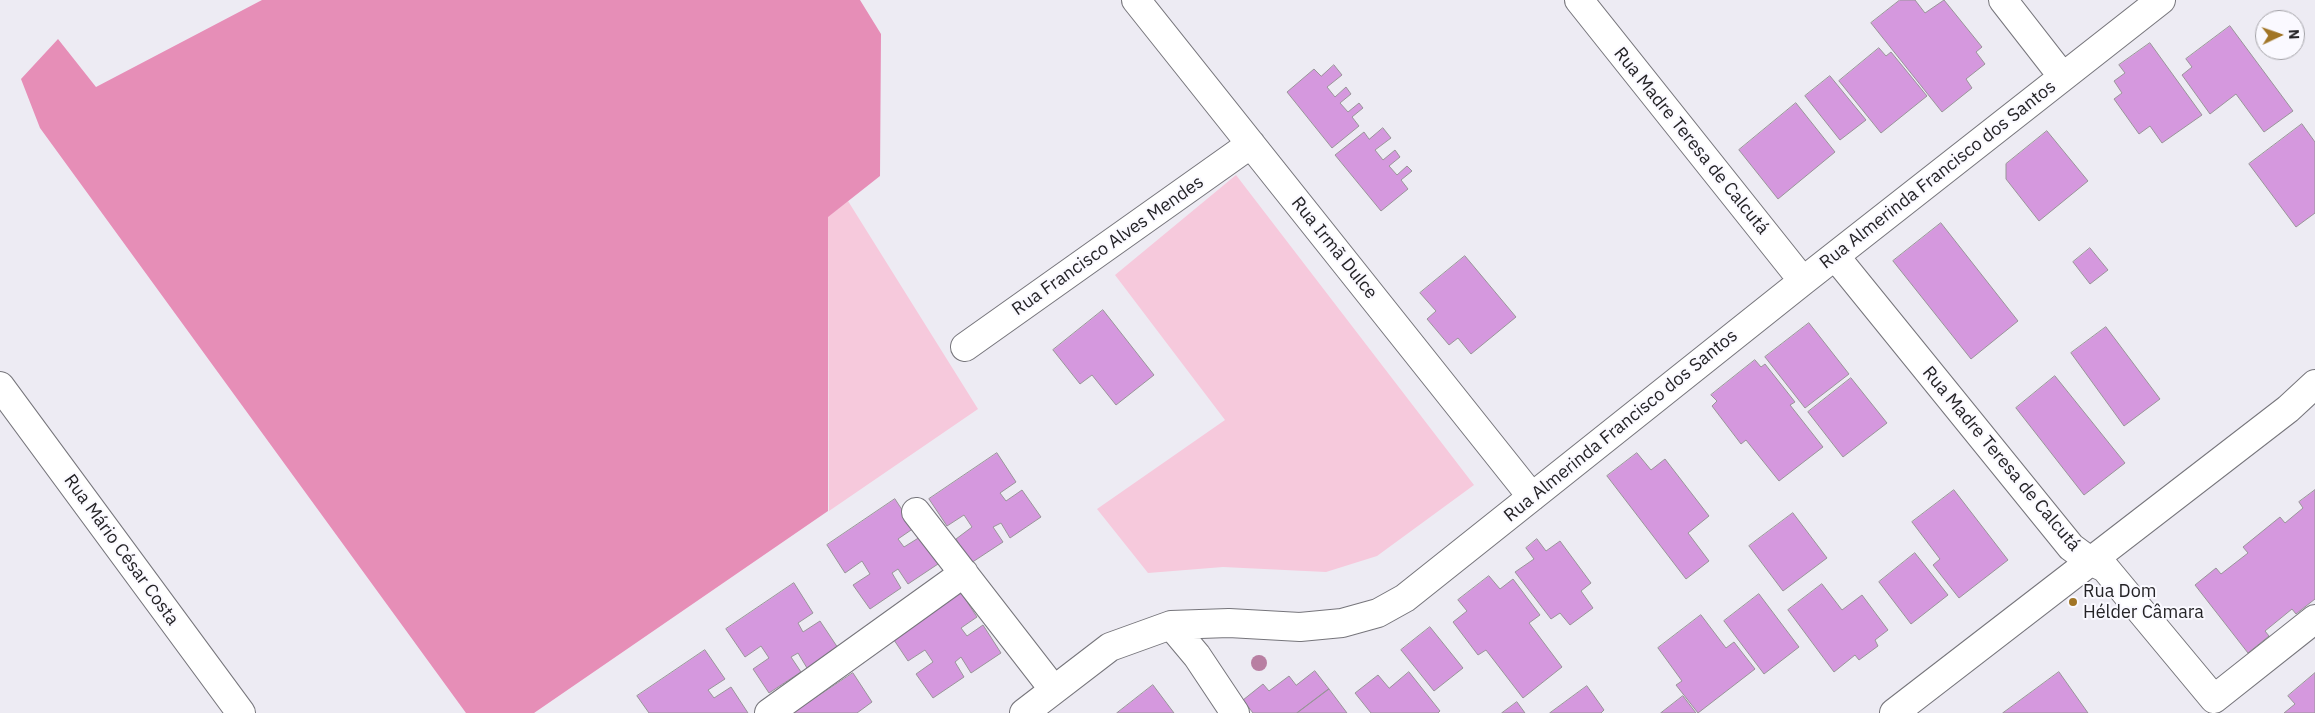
<!DOCTYPE html>
<meta charset="utf-8">
<style>
body{margin:0}
#map{position:relative;width:2315px;height:713px;overflow:hidden;background:#edebf3;font-family:"IBM Plex Sans",sans-serif}
canvas{display:block}
.north{position:absolute;left:2255px;top:10px;width:50px;height:50px;box-sizing:border-box;background:#faf9ff;border:1px solid #a4a3a8;border-radius:50%;rotate:87deg;font-size:14px;font-weight:700;line-height:20px;text-align:center;color:#242326}
.north::after{content:'';display:block;margin:auto;width:18px;height:22px;background:#a17526;clip-path:polygon(50% 0,100% 100%,50% 72%,0 100%)}
</style>
<div id="map">
<canvas width="2315" height="713"></canvas>
<div class="north">N</div>
</div>
<script>
const c = document.querySelector('canvas').getContext('2d');
c.lineJoin = 'round';
function paint(path, color) { c.fillStyle = color; c.fill(path, 'evenodd'); }
function strokePath(path, color, width, dash) { c.strokeStyle = color; c.lineWidth = width; c.lineCap = dash ? 'butt' : 'round'; c.setLineDash(dash || []); c.stroke(path); }
function label(font, color, halo, rows, align = 'center') {
  c.font = font + ' "IBM Plex Sans",sans-serif'; c.lineWidth = 4; c.setLineDash([]); c.textBaseline = 'middle'; c.strokeStyle = halo; c.fillStyle = color; for (const [text, x, y, turn = 0] of rows) {
    c.save(); c.translate(x, y); c.rotate((+turn || 0) * Math.PI / 180); c.textAlign = isNaN(turn) ? turn : align; if (halo) c.strokeText(text, 0, 0); c.fillText(text, 0, 0); c.restore();
  }
}
paint(new Path2D(`
 M1236,175L1474,485L1377,556L1326,572L1223,567L1148,573L1097,509L1225,420L1115,275Z
 M848,201L978,409L829,511L828,216Z`), '#f6c9dc');
paint(new Path2D(`
 M262,0H860L881,34L880,176L828,217V511L534,713H466L40,128L21,79L58,39L96,87Z`), '#e68eb7');
const building = new Path2D(`
 M1900,0H1915L1925,13L1944,0L1982,47L1976,52L1985,64L1966,79L1972,88L1942,112L1871,23Z
 M2230,26L2293,111L2264,132L2236,94L2210,114L2182,75L2192,67L2186,59Z
 M2150,43L2202,115L2162,143L2150,126L2139,134L2114,99L2122,93L2114,81L2125,73L2119,65Z
 M1879,48L1886,56L1891,52L1927,96L1881,133L1839,81Z
 M1334,65L1342,75L1327,87L1335,97L1346,87L1351,94L1340,103L1348,112L1359,103L1363,108L1352,117L1359,126L1332,148L1287,92L1314,69L1321,76Z
 M1830,76L1866,120L1840,140L1805,96Z
 M1796,103L1835,152L1778,199L1739,150Z
 M2302,124L2315,142V213L2296,227L2249,164Z
 M1383,128L1391,138L1375,150L1383,160L1395,150L1400,157L1389,166L1397,175L1407,166L1412,171L1401,180L1408,189L1381,211L1335,155L1364,132L1369,139Z
 M2047,131L2088,181L2039,221L2006,179V164Z
 M1941,223L2018,321L1971,359L1893,261Z
 M2090,248L2108,270L2090,284L2073,262Z
 M1465,256L1516,317L1471,354L1458,338L1449,345L1427,319L1436,311L1420,293Z
 M1103,310L1154,375L1116,405L1092,375L1080,384L1053,350Z
 M1809,323L1849,374L1805,408L1765,357Z
 M2106,327L2160,399L2124,426L2071,353Z
 M1755,360L1761,367L1765,364L1795,402L1790,405L1823,447L1779,481L1746,440L1741,444L1712,406L1717,401L1711,395Z
 M2055,376L2125,463L2084,495L2016,408Z
 M1851,378L1887,423L1843,457L1808,412Z
 M997,453L1016,482L1000,493L1006,501L1022,490L1041,517L1010,538L1001,523L993,527L1003,542L971,563L956,539L972,527L964,515L947,526L929,499Z
 M1637,453L1651,470L1665,459L1709,516L1688,533L1709,561L1686,579L1607,476Z
 M1954,490L2008,560L1959,598L1933,565L1940,559L1912,522Z
 M2315,490V599L2296,614L2292,609L2265,631L2269,636L2248,653L2195,585L2216,568L2221,574L2248,553L2243,547L2280,517L2285,523L2303,508L2299,502Z
 M895,499L914,528L898,539L904,547L920,537L938,564L908,584L898,569L892,573L901,588L870,609L853,585L870,574L862,561L845,573L827,545Z
 M1793,513L1827,558L1783,591L1749,546Z
 M1537,539L1546,551L1560,541L1591,583L1581,591L1593,608L1570,625L1560,613L1551,619L1515,572L1534,559L1526,548Z
 M1915,553L1948,595L1911,624L1879,582Z
 M1489,576L1500,589L1513,579L1540,615L1529,623L1562,667L1523,698L1486,650L1478,655L1453,622L1467,611L1458,600Z
 M794,583L813,613L798,623L803,632L820,621L838,648L807,668L798,653L791,657L801,672L769,693L753,669L769,658L761,646L745,657L726,629Z
 M1822,584L1842,610L1862,595L1888,630L1875,640L1878,646L1859,660L1855,655L1834,672L1788,610Z
 M958,588L977,617L961,628L967,636L983,625L1001,653L971,673L961,657L955,662L964,677L933,698L916,674L933,662L925,650L908,661L890,634Z
 M1759,594L1799,647L1764,674L1724,621Z
 M1701,615L1726,648L1734,642L1755,669L1698,713L1676,685L1682,681L1658,648Z
 M1430,627L1463,668L1434,691L1401,650Z
 M705,650L725,679L708,690L714,698L731,687L748,713H649L637,696Z
 M1315,671L1329,689L1297,713H1253L1243,700L1263,684L1269,691L1289,676L1296,685Z
 M1409,672L1440,711L1438,713H1371L1355,693L1378,675L1389,688Z
 M2059,672L2088,713H2003Z
 M853,673L872,702L857,713H793Z
 M2315,673V713H2284L2295,704L2288,696Z
 M1153,685L1174,713H1117Z
 M1587,686L1604,710L1601,713H1550Z
 M1329,689L1347,713H1297Z
 M1683,696L1696,713H1661Z
 M1517,702L1525,713H1502Z`);
paint(building, '#d598de');
strokePath(building, '#999499', 1);
const minor = new Path2D(`
 M1136,0L1532,497
 M1579,0L1803,281
 M2003,0L2063,77
 M1835,256L2071,547L2090,561L2105,568L2214,699L2315,619
 M965,347L1251,144
 M0,386L241,713
 M916,512L1054,690
 M1171,625L1197,656L1235,713
 M769,713L964,573
 M1024,713L1110,647L1171,625L1229,623L1300,627L1342,623L1378,613L1405,598L1803,281L2161,0
 M1894,713L2288,409L2315,384`);
strokePath(minor, '#76757b', 30);
strokePath(minor, '#fff', 28);
c.fillStyle = '#b87fa2';
for (const [x, y] of [
 [1259,663]
]) { c.beginPath(); c.arc(x, y, 8, 0, 2 * Math.PI); c.fill(); }
for (const [x, y, r, color] of [
 [2073,602,5,"#a17526"]
]) { const dot = new Path2D(); dot.arc(x, y, r, 0, 2 * Math.PI); c.fillStyle = color; c.fill(dot); strokePath(dot, '#faf9ff', 2); }
label('18px', '#242326', '#faf9ff', [
 ["Rua Madre Teresa de Calcutá",1691,141,51],
 ["Rua Almerinda Francisco dos Santos",1938,175,-38],
 ["Rua Francisco Alves Mendes",1108,246,-35],
 ["Rua Irmã Dulce",1334,248,51],
 ["Rua Almerinda Francisco dos Santos",1621,426,-39],
 ["Rua Madre Teresa de Calcutá",2001,459,50],
 ["Rua Mário César Costa",121,550,54]
]);
label('18px', '#242326', '#faf9ff', [
 ["Rua Dom",2083,592],
 ["Hélder Câmara",2083,613]
], 'left');
</script>
